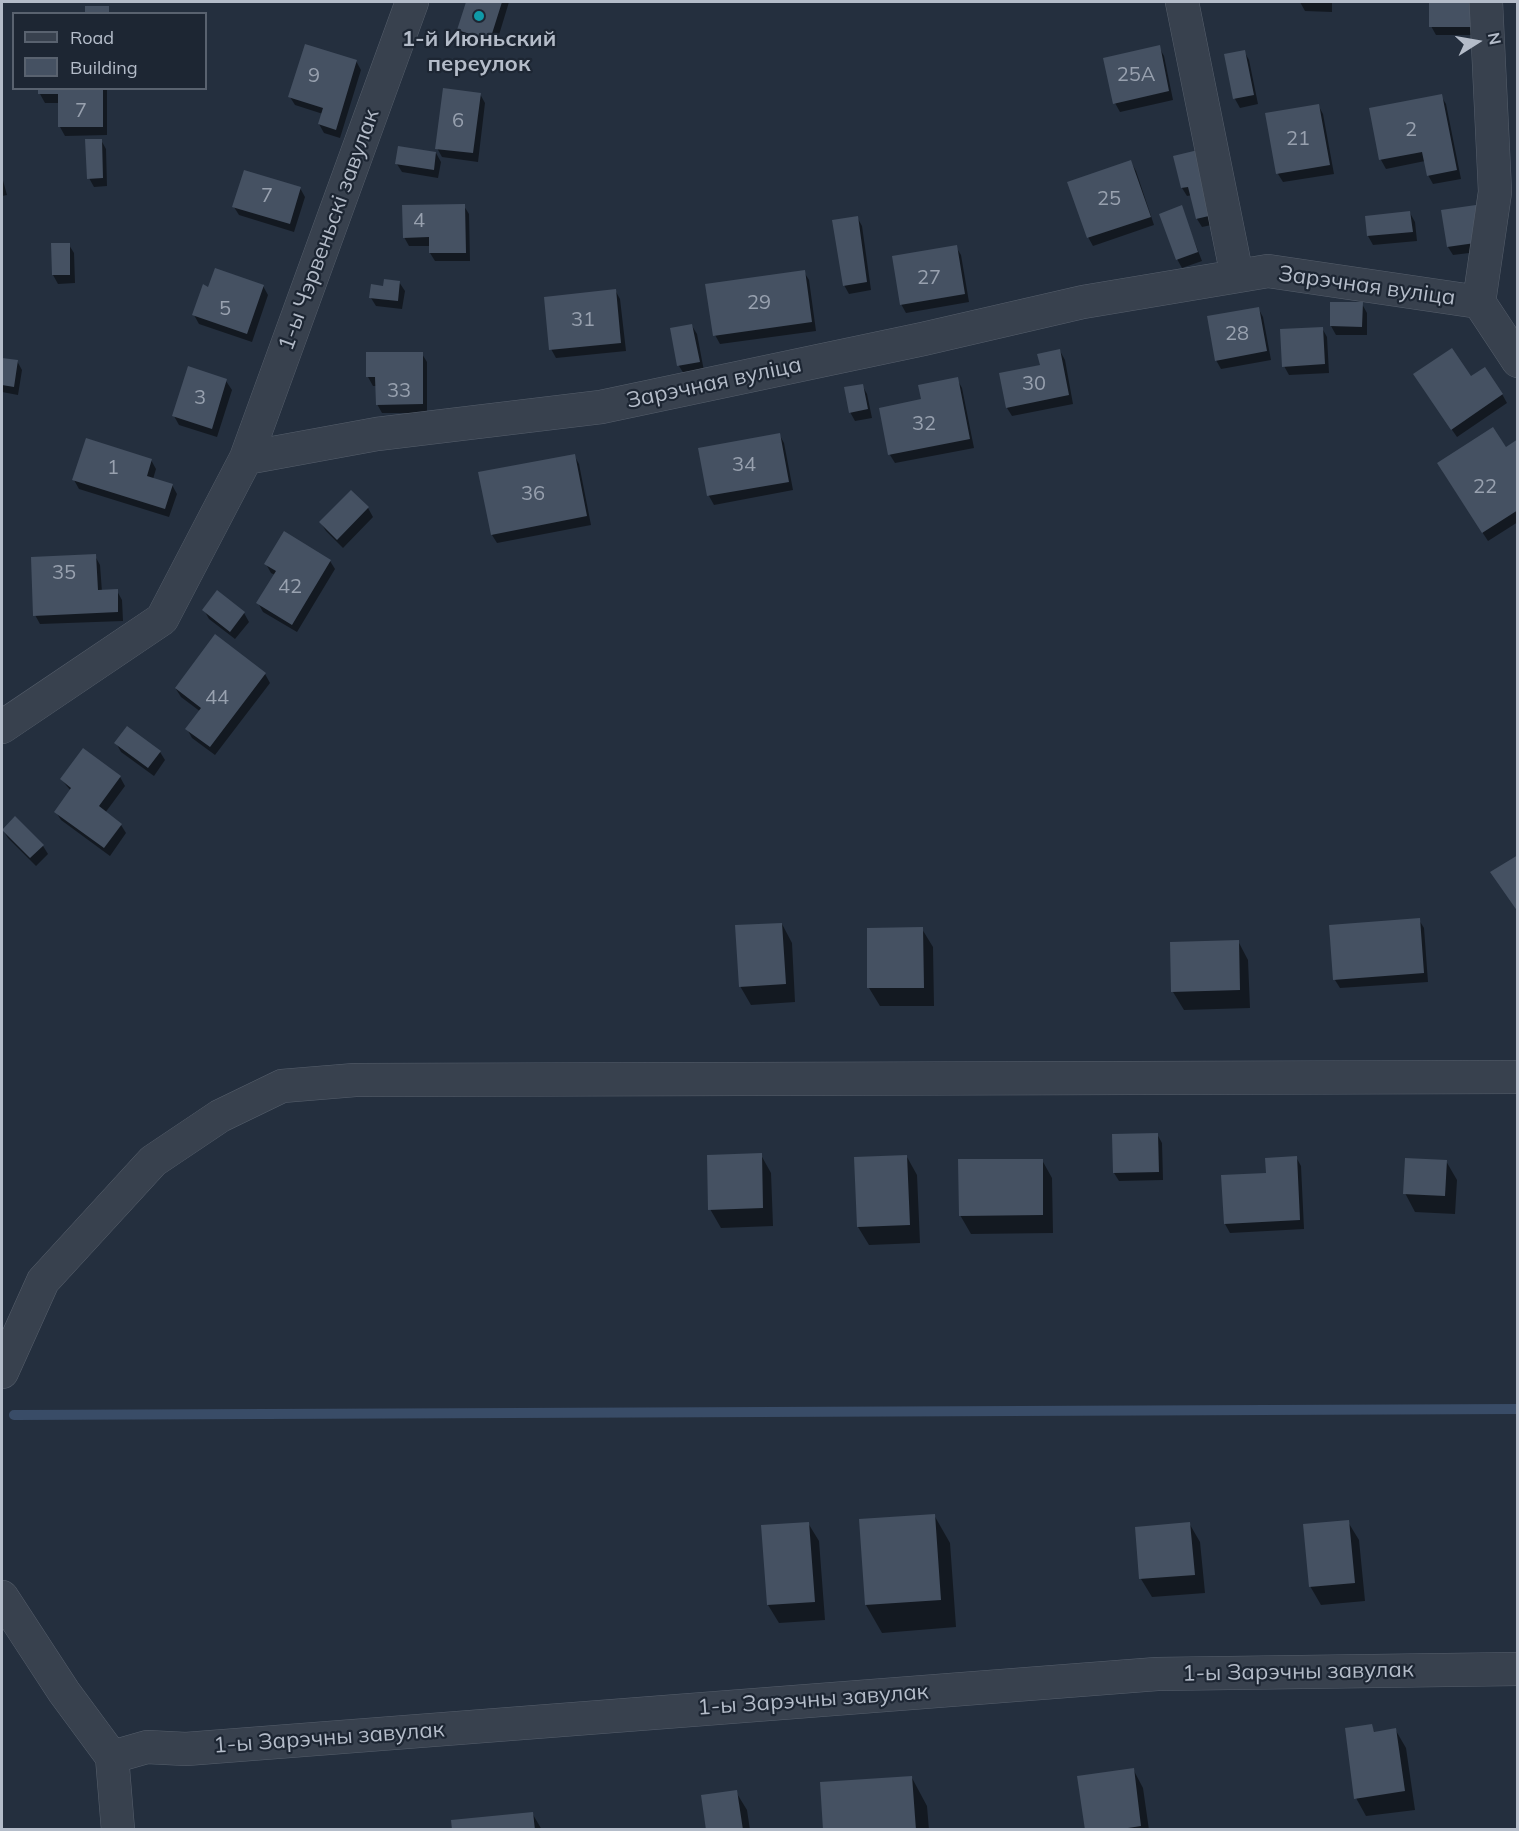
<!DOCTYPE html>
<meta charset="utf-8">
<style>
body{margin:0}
#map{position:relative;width:1519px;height:1831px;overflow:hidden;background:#242f3e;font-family:Mulish,sans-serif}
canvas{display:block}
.frame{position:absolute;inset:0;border:3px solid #b4bcc9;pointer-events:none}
.legend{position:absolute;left:12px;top:12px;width:195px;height:78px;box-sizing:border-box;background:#1d2633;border:2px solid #59626f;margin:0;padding:8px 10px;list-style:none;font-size:18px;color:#b4bcc9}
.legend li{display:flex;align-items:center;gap:12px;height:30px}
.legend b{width:30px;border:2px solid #59626f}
.north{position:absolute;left:1447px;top:12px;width:60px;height:60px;-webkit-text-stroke:4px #1d2633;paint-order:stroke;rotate:79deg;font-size:16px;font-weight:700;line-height:24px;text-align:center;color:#b4bcc9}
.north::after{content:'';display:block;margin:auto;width:21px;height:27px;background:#b4bcc9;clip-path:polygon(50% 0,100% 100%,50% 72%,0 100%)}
</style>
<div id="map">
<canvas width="1519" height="1831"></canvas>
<div class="frame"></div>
<ul class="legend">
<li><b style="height:8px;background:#38414e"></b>Road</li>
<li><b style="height:16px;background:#455162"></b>Building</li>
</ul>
<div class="north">N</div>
</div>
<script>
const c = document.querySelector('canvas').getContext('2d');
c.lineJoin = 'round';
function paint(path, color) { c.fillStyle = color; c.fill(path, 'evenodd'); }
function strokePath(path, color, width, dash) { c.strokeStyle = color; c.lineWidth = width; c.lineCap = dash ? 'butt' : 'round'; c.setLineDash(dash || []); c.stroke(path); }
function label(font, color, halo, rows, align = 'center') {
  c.font = font + ' Mulish,sans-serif'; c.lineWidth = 4.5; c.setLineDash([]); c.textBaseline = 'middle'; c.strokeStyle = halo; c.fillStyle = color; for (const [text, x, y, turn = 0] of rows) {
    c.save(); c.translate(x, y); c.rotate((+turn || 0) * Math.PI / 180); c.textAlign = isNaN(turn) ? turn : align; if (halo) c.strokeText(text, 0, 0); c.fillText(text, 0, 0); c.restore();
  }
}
paint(new Path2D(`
 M467,2H509L495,48L464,38L459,29Z
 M1300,2H1332V12L1305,11Z
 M1430,2H1477L1480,35H1436L1431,26Z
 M1159,47L1164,56L1173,100L1120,112L1115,103Z
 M1244,51L1249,60L1258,104L1240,108L1235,99L1226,55Z
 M356,61L361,70L340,138L324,133L319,124L323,114L295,105L290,97Z
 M40,88H107V135L65,136L60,127L59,103H45L40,94Z
 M480,94L485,103L478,162L442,157L437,148Z
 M1441,96L1446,104L1461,179L1433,184L1428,175L1425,161L1386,169L1381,160L1371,110Z
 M1318,105L1323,114L1334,174L1283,182L1278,174Z
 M101,140L106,149L107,186L94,187L89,178Z
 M436,153L441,162L438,178L402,172L397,164Z
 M1175,157L1216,224L1202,227L1197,219L1192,195L1187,196L1182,188Z
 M1131,162L1136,171L1154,225L1093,246L1088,237Z
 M2,177L7,195L2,196Z
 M300,188L305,197L294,232L239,215L234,207Z
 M464,206L469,214L470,261H435L430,253V246H409L404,237Z
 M1181,207L1202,261L1182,268L1177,259Z
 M1443,211L1493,250L1453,255L1448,247Z
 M1410,213L1415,222L1417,241L1373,245L1368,236L1366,218Z
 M857,217L862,226L871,290L849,294L844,285Z
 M69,245L74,253L75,283L58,284L53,275Z
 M956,247L961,255L969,302L906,313L901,304Z
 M804,272L809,280L816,331L720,344L715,335Z
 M399,282L405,291L402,309L376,306L371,298L385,288Z
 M263,286L268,295L252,342L199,324L194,315L209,288Z
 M615,290L620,299L626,351L556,358L551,349Z
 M1362,304L1367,313V335H1336L1331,326Z
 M1258,308L1263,317L1271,360L1221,369L1216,360Z
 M692,326L697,334L704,371L684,374L679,366Z
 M1322,328L1327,337L1329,373L1289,375L1284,366Z
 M1060,351L1065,360L1073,404L1012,416L1007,408L1041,366Z
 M422,354L427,362V413H382L377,404V386H373L368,377Z
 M2,359L17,361L22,370L18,395L2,392Z
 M1471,378L1502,394L1507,403L1457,437L1420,384Z
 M957,379L962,388L974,448L895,463L890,455L923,401Z
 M226,381L232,390L217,437L179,425L174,416Z
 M862,385L867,394L872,418L855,421L850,412Z
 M779,434L784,443L793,490L714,505L709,496L700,449Z
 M1518,441V522L1488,541L1443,472L1505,449Z
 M574,455L579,464L591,525L497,543L492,535Z
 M151,460L156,469L153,479L172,485L177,494L169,517L79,489L74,480Z
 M351,492L368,508L373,517L343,548L326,531L321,523Z
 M95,556L100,565L102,592L117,591L122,600L123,621L40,624L35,615Z
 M330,561L335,569L297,632L263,612L258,603L275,575L271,573L266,564Z
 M218,592L244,613L249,622L235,639L209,619L204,610Z
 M265,674L270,683L215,755L192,738L187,729L201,712L181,697L176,689Z
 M116,743L160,752L165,760L154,776L121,752Z
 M120,777L125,786L105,813L121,825L126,833L110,856L61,820L56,812L71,791L61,779Z
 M3,830L43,846L48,854L36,866L8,838Z
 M1419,920L1424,928L1428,982L1340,988L1335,980Z
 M782,924L792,943L795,1002L751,1005L740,986Z
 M868,929H922L933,947L934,1006H880L869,988Z
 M1238,941L1248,960L1250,1008L1184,1010L1173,992Z
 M1157,1134L1162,1143L1163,1180L1119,1181L1114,1173Z
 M761,1155L771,1173L773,1226L721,1228L710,1209Z
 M907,1157L917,1175L920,1243L869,1245L858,1227Z
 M1296,1157L1301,1166L1304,1229L1230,1233L1225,1224L1223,1177L1268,1174Z
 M1042,1160L1052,1178L1053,1233L971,1234L960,1215Z
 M1446,1161L1457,1180L1455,1214L1415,1212L1405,1193Z
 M934,1515L950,1543L956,1627L882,1633L866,1605L860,1520Z
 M1348,1522L1359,1540L1365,1601L1321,1605L1310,1586Z
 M808,1523L819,1541L825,1620L779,1623L768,1605L762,1527Z
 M1189,1523L1200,1542L1205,1593L1152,1597L1141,1579Z
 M1371,1726L1375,1733L1395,1729L1406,1748L1415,1810L1366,1816L1356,1798Z
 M1133,1769L1143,1788L1149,1830H1086Z
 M912,1778L927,1806L929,1830H825Z
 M736,1792L747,1810L750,1830H708Z
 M532,1813L542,1830H454Z`), '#0007');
strokePath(new Path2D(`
 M14,1415L1518,1409`), '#394c67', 10);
paint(new Path2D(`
 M466,2H502L490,40L457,30Z
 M1429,2H1476V27H1429Z
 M85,6H109V14H85Z
 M305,44L357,60L336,130L318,124L323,108L288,97Z
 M1160,45L1169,91L1113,104L1103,58Z
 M1245,50L1254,95L1233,99L1224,54Z
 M38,88H103V127H58V94H38Z
 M443,88L481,93L473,153L435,149Z
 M1442,94L1457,170L1427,176L1422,152L1379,160L1369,108Z
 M1319,104L1330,165L1276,174L1265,113Z
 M85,139H102L103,178L87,179Z
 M398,146L436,152L434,170L395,164Z
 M1198,150L1213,215L1196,219L1188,187L1181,188L1173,156Z
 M1131,160L1151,217L1087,238L1067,182Z
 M244,170L301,187L290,224L232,207Z
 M465,204L466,253H429V237L403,238L402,205Z
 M1483,204L1489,241L1447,247L1441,210Z
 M1182,205L1198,252L1176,260L1159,214Z
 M1410,211L1413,232L1367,236L1365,216Z
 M858,216L867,282L843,286L832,220Z
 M51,243H70V275H52Z
 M957,245L965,294L900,305L892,256Z
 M215,268L264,285L247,334L192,315L203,284L208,287Z
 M805,270L812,322L713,336L705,284Z
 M384,279L400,281L398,301L369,298L371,284L383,286Z
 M616,289L621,343L549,350L544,297Z
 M1330,302H1363L1362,327L1330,326Z
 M1259,307L1267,351L1215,361L1207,316Z
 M692,324L700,362L677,366L670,328Z
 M1323,327L1325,364L1282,367L1280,329Z
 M1452,348L1471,376L1485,367L1503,394L1451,430L1413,374Z
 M1060,349L1069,395L1006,408L999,373L1040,365L1037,354Z
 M366,352H423V404L376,405L375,377H366Z
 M2,358L18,360L14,387L2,385Z
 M188,366L227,379L212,429L172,416Z
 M958,377L970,439L888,455L879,408L921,399L918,385Z
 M863,384L868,409L849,413L844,387Z
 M1493,427L1506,447L1518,439V510L1482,533L1437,463Z
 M780,433L789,482L707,496L698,448Z
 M86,438L152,459L147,476L173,484L165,509L72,480Z
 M575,454L587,516L491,535L478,472Z
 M351,490L369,507L337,540L319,522Z
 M284,531L331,560L292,625L256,603L276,571L264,564Z
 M96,554L98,590L118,589V612L33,616L31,557Z
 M217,590L245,612L230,632L202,610Z
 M215,634L266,673L210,747L185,729L201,708L175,688Z
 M127,726L161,751L148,768L114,743Z
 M83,748L121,776L99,806L122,824L104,848L54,812L71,788L60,779Z
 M15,816L44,845L30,858L2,830Z
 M1518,855V912L1490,872Z
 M1420,918L1424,973L1333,980L1329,925Z
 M782,923L786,984L739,987L735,925Z
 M923,927L924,988H867V928Z
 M1239,940L1240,990L1171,992L1170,942Z
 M1158,1133L1159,1172L1113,1173L1112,1134Z
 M762,1153L763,1208L708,1210L707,1155Z
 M907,1155L910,1225L857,1227L854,1157Z
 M1297,1156L1300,1220L1224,1224L1221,1175L1266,1173L1265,1158Z
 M1405,1158L1447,1160L1445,1196L1403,1194Z
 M958,1159H1043V1215L959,1216Z
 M935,1514L941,1600L865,1605L859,1519Z
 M1349,1520L1355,1583L1309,1587L1303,1524Z
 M809,1522L815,1602L767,1605L761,1525Z
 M1190,1522L1195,1575L1139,1579L1135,1527Z
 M1372,1724L1374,1732L1396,1728L1405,1791L1354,1799L1345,1728Z
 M1134,1768L1141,1826L1115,1830H1085L1077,1776Z
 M912,1776L916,1830H823L820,1782Z
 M737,1790L743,1830H706L701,1795Z
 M533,1812L535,1830H452L451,1820Z`), '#455162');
const street = new Path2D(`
 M1182,2L1237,276
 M1479,302L1495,192L1486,2
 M246,458L412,2
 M2,727L162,619L246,458L377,434L601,407L923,339L1083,302L1268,271L1479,302L1518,361
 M2,1372L43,1281L153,1161L220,1116L282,1086L355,1080L1518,1077
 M2,1597L64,1692L112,1757L118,1830
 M112,1757L147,1747L186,1749L1157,1674L1518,1669`);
strokePath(street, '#565f6c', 34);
strokePath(street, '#38414e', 33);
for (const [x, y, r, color] of [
 [479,16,6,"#0f9aa8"]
]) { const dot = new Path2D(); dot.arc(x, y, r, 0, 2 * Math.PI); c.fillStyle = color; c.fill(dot); strokePath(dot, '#1d2633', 2); }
label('20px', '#98a1af', null, [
 ["25А",1136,75],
 ["9",314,76],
 ["7",81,111],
 ["6",458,121],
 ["2",1411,130],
 ["21",1298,139],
 ["7",267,196],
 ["25",1109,199],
 ["4",419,221],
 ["27",929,278],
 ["29",759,303],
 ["5",225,309],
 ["31",583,320],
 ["28",1237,334],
 ["30",1034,384],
 ["33",399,391],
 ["3",200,398],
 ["32",924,424],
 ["34",744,465],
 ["1",113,468],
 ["22",1485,487],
 ["36",533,494],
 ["35",64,573],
 ["42",290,587],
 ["44",217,698]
]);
label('bold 22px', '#b4bcc9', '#1d2633', [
 ["1-й Июньский",479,39],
 ["переулок",479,64]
]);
label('22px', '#b4bcc9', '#1d2633', [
 ["1-ы Чэрвеньскі завулак",329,230,-70],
 ["Зарэчная вуліца",1367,286,8],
 ["Зарэчная вуліца",714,383,-12],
 ["1-ы Зарэчны завулак",1298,1672,-1],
 ["1-ы Зарэчны завулак",813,1700,-4],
 ["1-ы Зарэчны завулак",329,1738,-4]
]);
</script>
